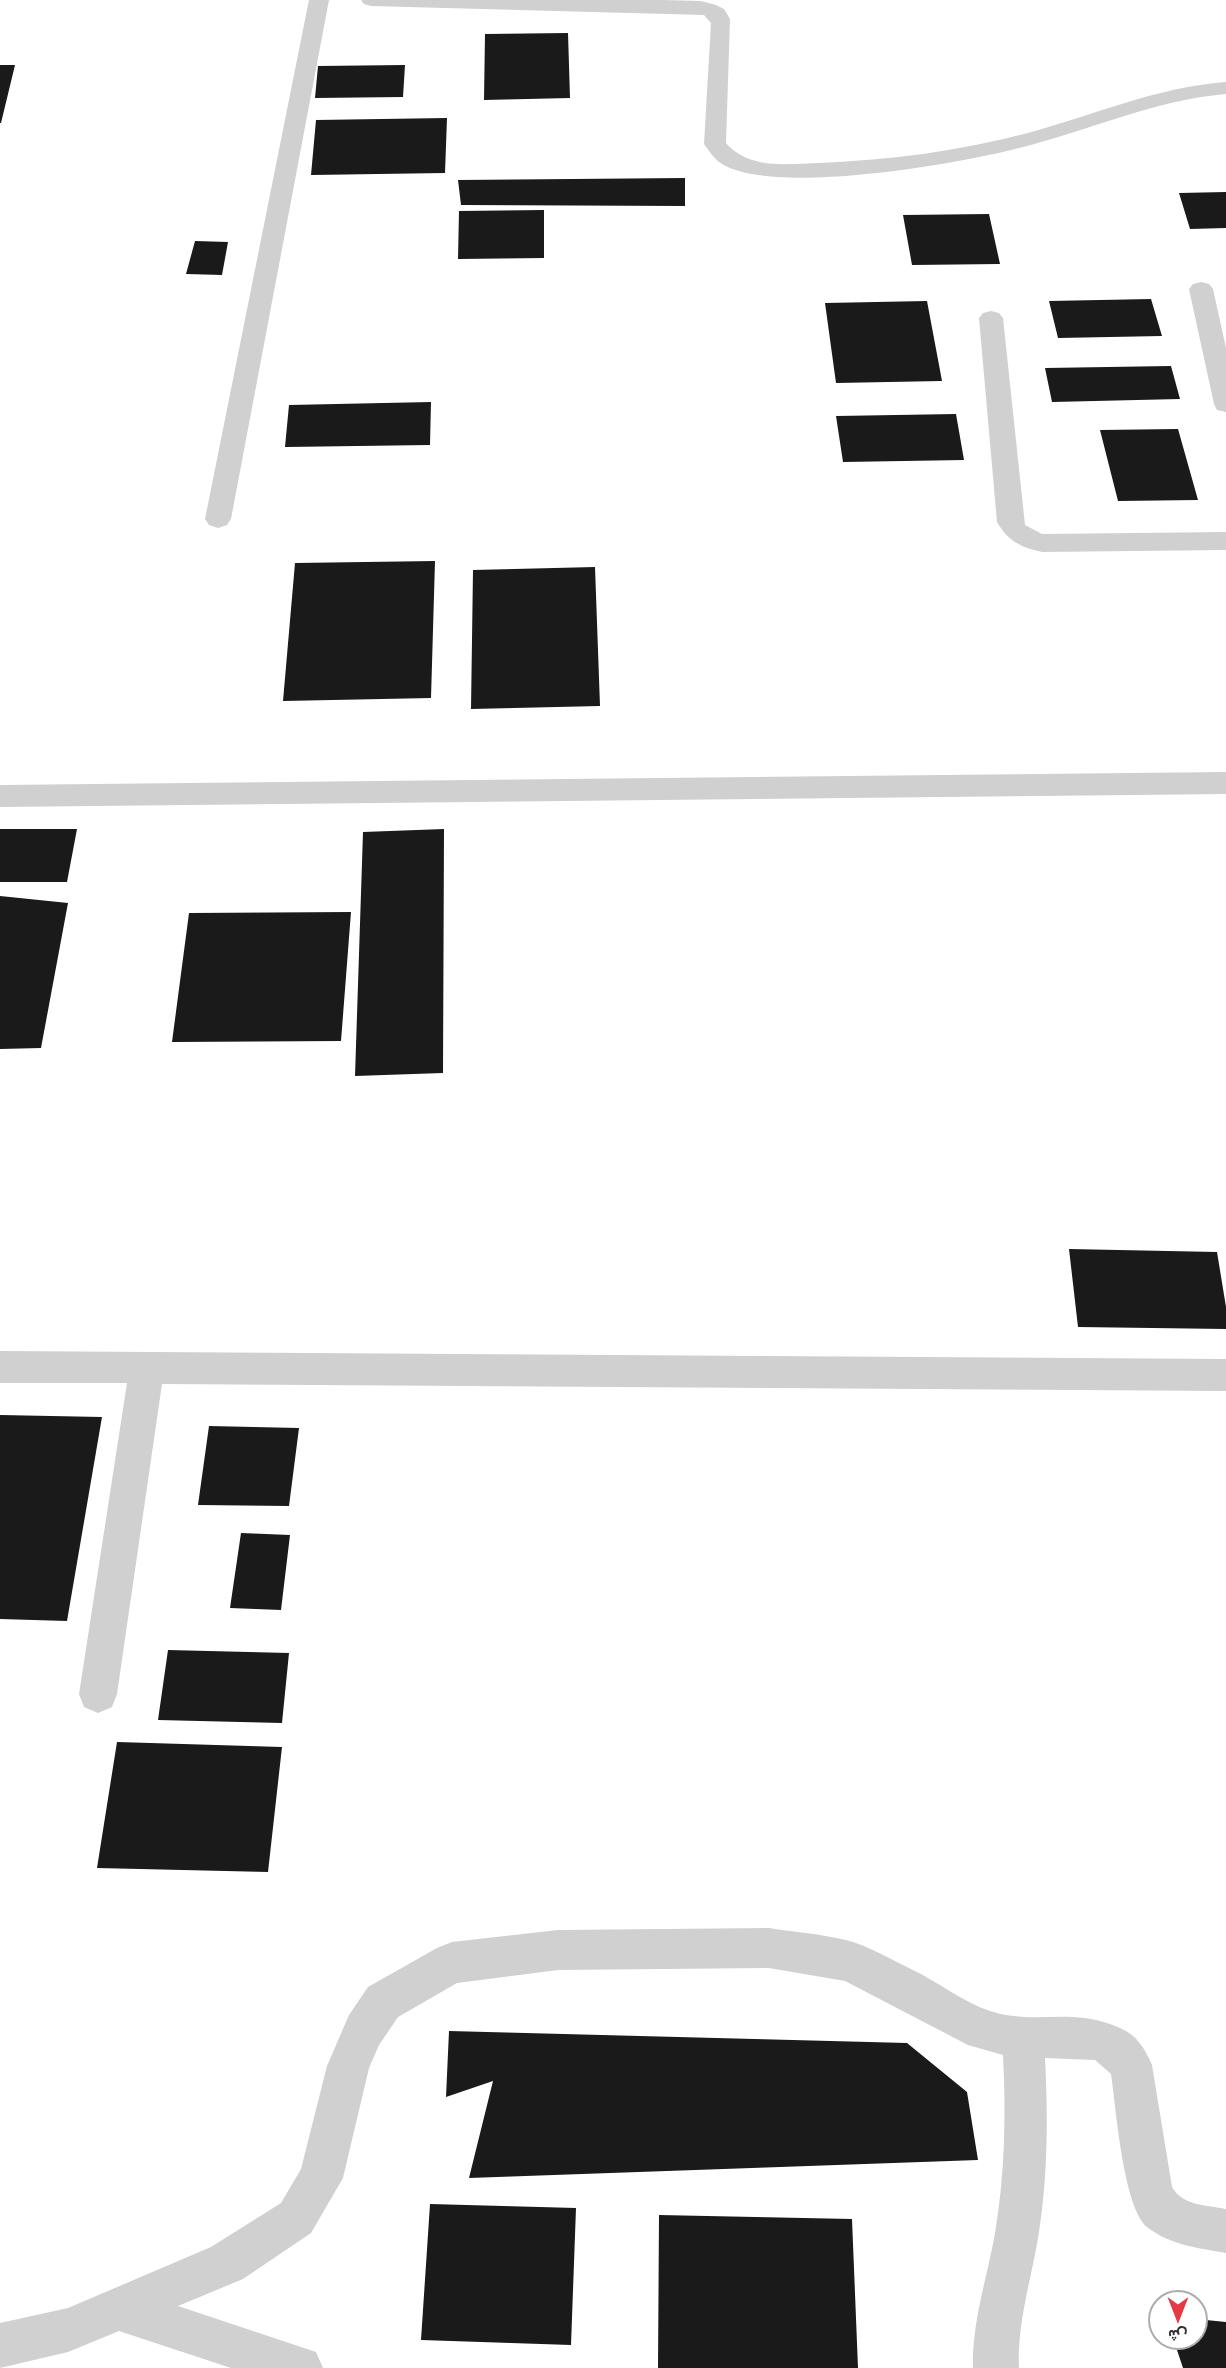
<!DOCTYPE html>
<meta charset="utf-8">
<style>
body{margin:0}
#map{position:relative;width:1226px;height:2368px;overflow:hidden;background:#fff;font-family:Ubuntu,Vazirmatn,sans-serif}
canvas{display:block}
.north{position:absolute;left:1148px;top:2290px;width:60px;height:60px;box-sizing:border-box;background:#fff;border:2px solid #adadad;border-radius:50%;rotate:180deg;font-size:16px;font-weight:700;line-height:24px;text-align:center;color:#333}
.north::after{content:'';display:block;margin:auto;width:21px;height:27px;background:#e63946;clip-path:polygon(50% 0,100% 100%,50% 72%,0 100%)}
</style>
<div id="map">
<canvas width="1226" height="2368"></canvas>
<div class="north">ش</div>
</div>
<script>
const c = document.querySelector('canvas').getContext('2d');
c.lineJoin = 'round';
function paint(path, color) { c.fillStyle = color; c.fill(path, 'evenodd'); }
paint(new Path2D(`
 M568,33L570,98L484,100L485,34Z
 M0,65H15L1,123H0Z
 M405,65L403,97L315,98L318,66Z
 M447,118L445,173L311,175L316,120Z
 M685,178V206L461,205L458,180Z
 M1226,192V228L1190,229L1179,193Z
 M544,210V258L458,259L459,211Z
 M989,214L1000,264L912,265L903,215Z
 M195,241L228,242L222,275L186,274Z
 M1151,299L1162,336L1058,338L1049,301Z
 M927,301L942,381L836,383L825,303Z
 M1171,366L1180,399L1052,402L1045,368Z
 M431,402L430,445L285,447L289,405Z
 M956,414L964,460L843,462L836,416Z
 M1178,429L1198,500L1118,501L1100,430Z
 M435,561L431,698L283,701L295,563Z
 M595,567L600,706L471,709L473,570Z
 M0,829H77L67,882H0Z
 M444,829L443,1073L355,1076L363,832Z
 M0,896L68,903L41,1048L0,1049Z
 M351,912L341,1041L172,1042L189,913Z
 M1069,1249L1217,1252L1226,1307V1329L1078,1327Z
 M0,1415L102,1417L67,1621L0,1619Z
 M209,1426L299,1428L289,1506L198,1505Z
 M241,1533L290,1535L281,1610L230,1608Z
 M168,1650L289,1653L282,1723L158,1720Z
 M117,1742L282,1747L268,1872L97,1868Z
 M449,2031L907,2043L967,2092L978,2160L469,2178L493,2081L446,2097Z
 M430,2204L576,2208L571,2345L421,2340Z
 M659,2215L852,2219L858,2368H658Z
 M1196,2319L1226,2322V2368H1183L1173,2338H1196Z`), '#1a1a1a');
paint(new Path2D(`
 M309,0H329L231,519L227,525L218,528L209,525L205,519Z
 M361,0H664L701,1L716,5L724,9L730,19L726,143C749,170 788,164 820,163C890,160 960,151 1028,133C1094,115 1157,87 1226,82V94C1154,100 1088,131 1019,148C958,164 775,196 722,164C715,160 709,151 704,144L711,23L704,15L371,6L364,4Z
 M1201,282L1209,284L1213,289L1226,348V412L1217,410L1214,404L1189,289L1193,284Z
 M991,311L999,313L1003,318L1025,525L1042,534L1226,532V550L1042,552C1020,547 1008,541 997,522L979,318L983,313Z
 M1226,772V794L0,807V785Z
 M0,1351L1226,1359V1391L162,1384L117,1694L112,1707L98,1713L84,1707L79,1694L127,1383H0Z
 M769,1928C794,1932 821,1934 846,1940C869,1946 892,1960 913,1970C938,1982 963,2002 990,2011C1037,2026 1071,2006 1120,2028C1137,2035 1145,2049 1152,2065L1172,2187C1183,2206 1206,2205 1226,2209V2253C1198,2248 1170,2245 1147,2227C1123,2207 1116,2107 1111,2074L1095,2060L1045,2058C1048,2116 1048,2175 1039,2232C1032,2278 1017,2321 1019,2368H973C972,2321 987,2279 995,2233C1005,2175 1006,2114 1003,2055L968,2045L845,1981L769,1968L558,1970L457,1983L398,2017L379,2045L369,2068L343,2178L311,2233L243,2279L178,2306L316,2352L323,2368H231L119,2331L68,2352L0,2368V2323L68,2308L211,2247L281,2203L301,2169L327,2066L349,2015L368,1987L437,1948L452,1942L558,1930Z`), '#d0d0d0');
</script>
